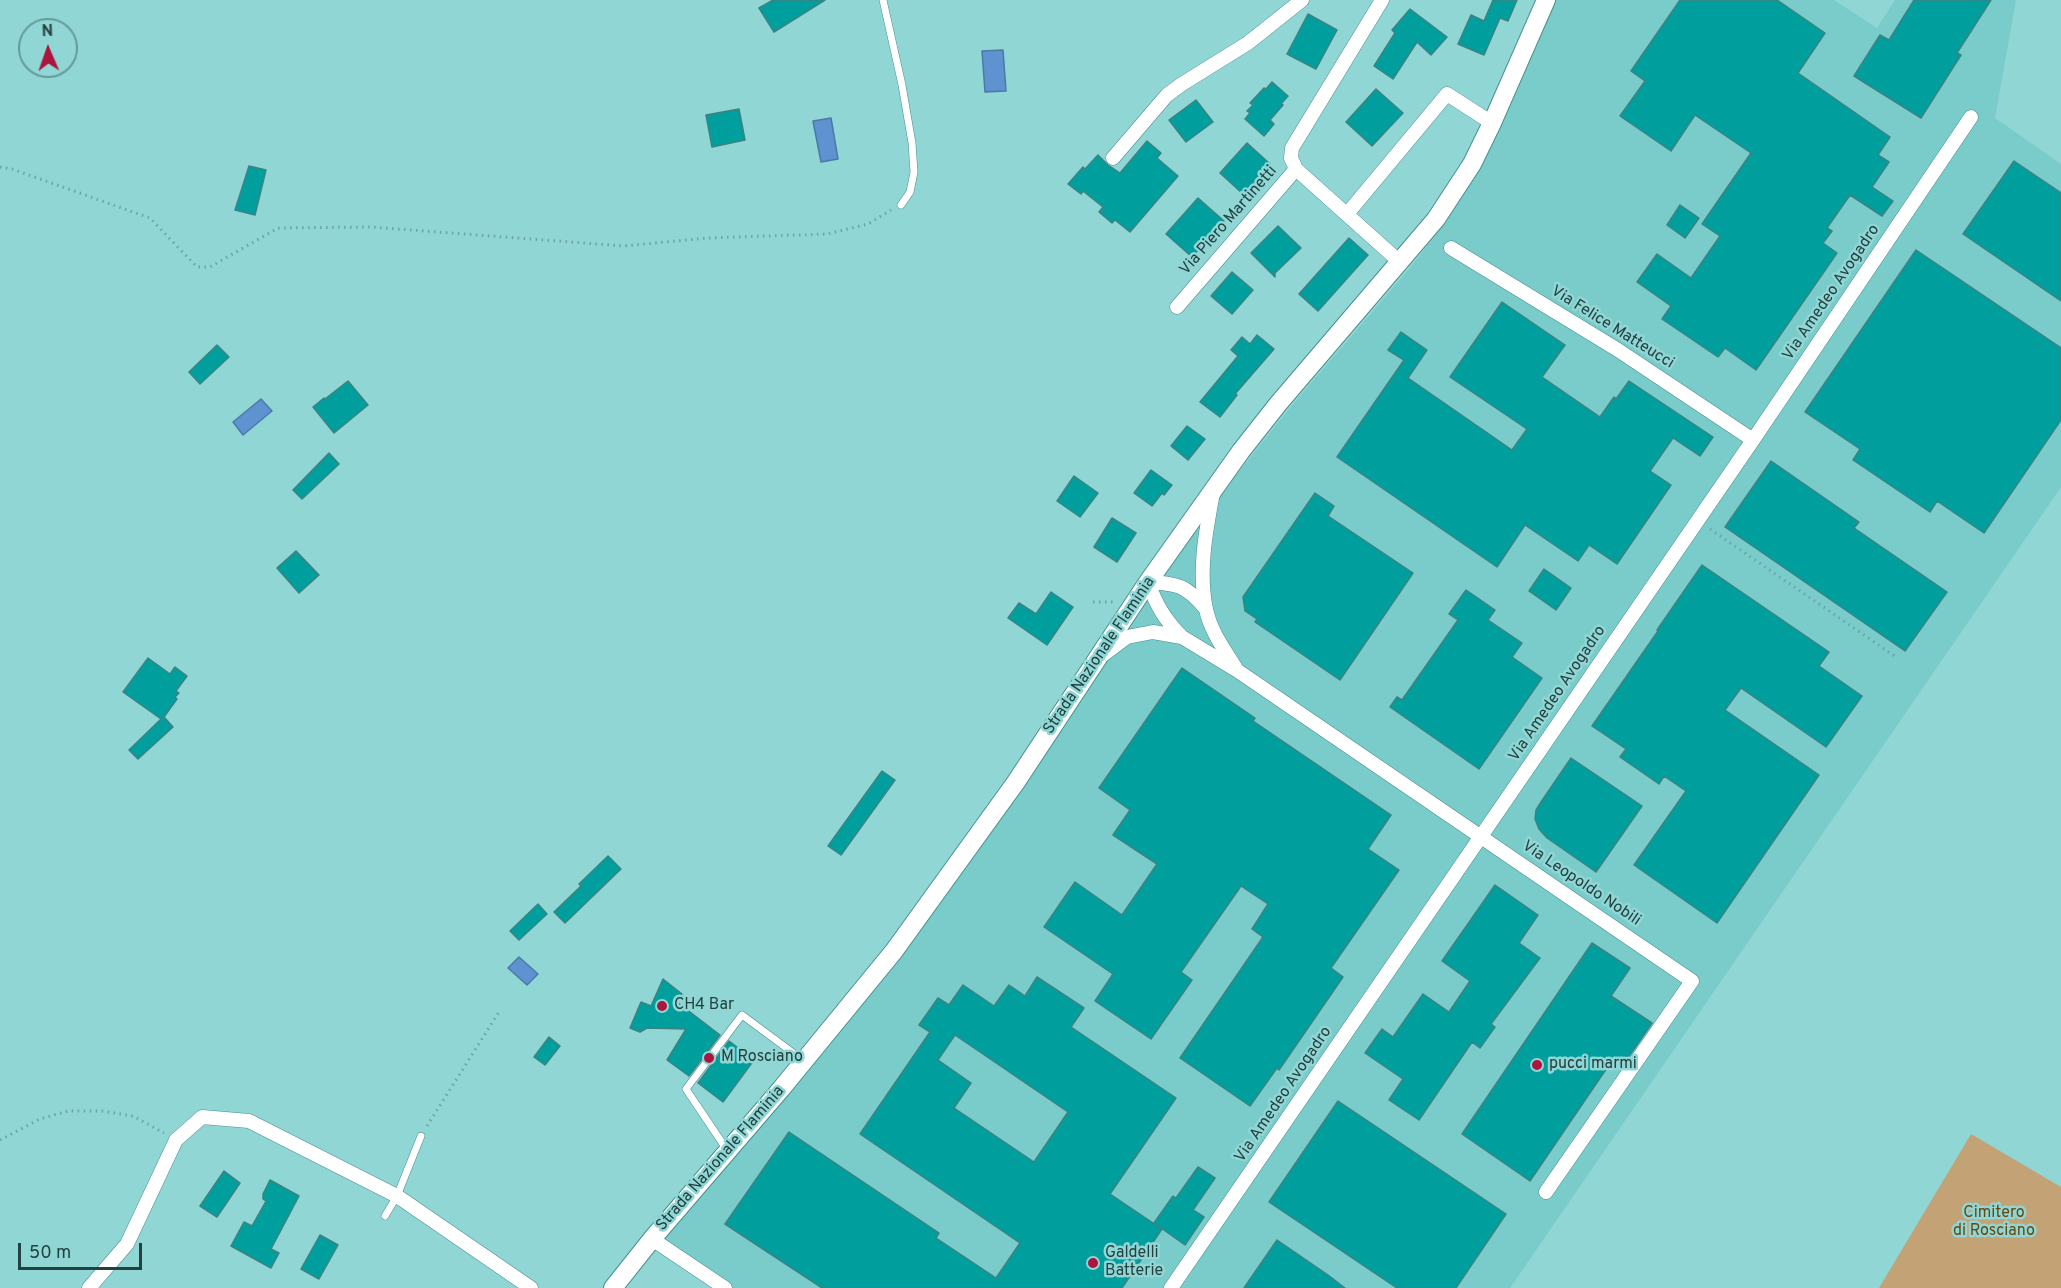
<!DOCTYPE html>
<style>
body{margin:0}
#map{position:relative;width:2061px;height:1288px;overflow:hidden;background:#8fd6d5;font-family:Overpass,sans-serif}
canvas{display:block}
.north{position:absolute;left:18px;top:18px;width:60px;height:60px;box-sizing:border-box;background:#8fd6d5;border:2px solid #649a99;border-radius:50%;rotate:358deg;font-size:16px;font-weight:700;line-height:24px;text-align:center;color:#234140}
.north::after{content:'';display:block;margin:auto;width:21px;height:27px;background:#ab153e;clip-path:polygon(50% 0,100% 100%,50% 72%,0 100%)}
.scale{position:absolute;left:18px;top:1243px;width:124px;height:27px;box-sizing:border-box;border:3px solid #234140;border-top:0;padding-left:8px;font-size:18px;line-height:21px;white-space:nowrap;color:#234140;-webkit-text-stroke:4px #8fd6d5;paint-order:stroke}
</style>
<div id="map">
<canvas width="2061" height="1288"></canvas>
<div class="north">N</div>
<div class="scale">50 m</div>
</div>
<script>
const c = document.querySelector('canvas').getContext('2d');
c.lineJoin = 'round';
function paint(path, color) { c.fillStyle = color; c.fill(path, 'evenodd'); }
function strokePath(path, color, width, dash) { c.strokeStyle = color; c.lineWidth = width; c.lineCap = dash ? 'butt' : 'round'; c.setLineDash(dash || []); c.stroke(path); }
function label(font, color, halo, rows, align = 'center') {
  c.font = font + ' Overpass,sans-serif'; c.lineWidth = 5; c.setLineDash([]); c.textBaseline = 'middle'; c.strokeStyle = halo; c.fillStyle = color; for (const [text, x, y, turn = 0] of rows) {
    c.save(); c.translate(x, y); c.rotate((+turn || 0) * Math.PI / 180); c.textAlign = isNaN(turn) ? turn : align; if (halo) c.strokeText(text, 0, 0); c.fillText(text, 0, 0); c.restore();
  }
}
paint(new Path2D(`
 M1556,0H1834L1877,28L1895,0H2016L1995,118L2061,164V487L1510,1288H733L662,1241L901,956L1224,490L1294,403L1409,269L1444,224L1479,168L1511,105Z`), '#79ccca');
paint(new Path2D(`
 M1971,1134L2061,1187V1288H1879Z`), '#c3a276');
const water = new Path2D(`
 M1003,50L1006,91L985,92L982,51Z
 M831,118L838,159L821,162L813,121Z
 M261,399L272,411L243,435L233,422Z
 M519,957L538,974L527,985L508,968Z`);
paint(water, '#5e92d0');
strokePath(water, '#4c7aa5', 1.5);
const building = new Path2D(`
 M773,0H825L774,32L759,8Z
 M1493,0H1517L1508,21L1500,18L1484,55L1458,44L1471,15L1484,21Z
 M1680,0H1777L1825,33L1798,73L1890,137L1878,155L1889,162L1872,187L1893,201L1882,216L1850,195L1827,228L1832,231L1823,243L1837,253L1756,370L1725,348L1718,357L1662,319L1671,306L1637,282L1657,254L1691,278L1720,236L1702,224L1751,153L1695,115L1671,151L1620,116L1645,81L1631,71Z
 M1914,0H1991L1957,53L1961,55L1921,118L1854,76L1880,35L1889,40Z
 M1410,9L1447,37L1431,55L1417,42L1393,79L1374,66L1395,33L1392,30Z
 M1308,14L1337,30L1316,69L1287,54Z
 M1272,82L1288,96L1281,104L1283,105L1270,120L1274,124L1264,136L1245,119L1250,113L1247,111L1253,105L1250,103L1264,88L1266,89Z
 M1376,89L1403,113L1372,146L1346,122Z
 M1196,100L1213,122L1186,142L1169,120Z
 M739,109L745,140L712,147L706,115Z
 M1147,141L1161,153L1157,158L1178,176L1130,232L1115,220L1112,223L1099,212L1103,207L1083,191L1081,194L1068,184L1083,167L1085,169L1098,155L1108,165L1120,173Z
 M1247,143L1270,164L1243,194L1220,173Z
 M2014,161L2061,193V301L1963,234Z
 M249,166L266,170L255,215L235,210Z
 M1198,198L1224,221L1192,257L1166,234Z
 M1680,205L1699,218L1685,238L1667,225Z
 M1278,226L1301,248L1275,273V277L1251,253Z
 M1349,238L1368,255L1318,311L1299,294Z
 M1916,250L2061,348V420L1984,533L1937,501L1930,512L1853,460L1860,449L1805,412Z
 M1232,272L1253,290L1232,314L1211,296Z
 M1502,302L1565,345L1542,377L1600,417L1614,397L1616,399L1629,381L1713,437L1700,456L1673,438L1650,471L1671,485L1617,564L1589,545L1578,561L1525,525L1497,567L1337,457L1404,360L1388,350L1401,332L1427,350L1408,378L1512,450L1527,429L1450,377Z
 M1257,335L1274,349L1235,394L1237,395L1220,417L1200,402L1238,356L1231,350L1242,337L1250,344Z
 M217,345L229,357L200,384L189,372Z
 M348,381L368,405L334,433L313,407L324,398L325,399Z
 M1187,426L1205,439L1188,460L1171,446Z
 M329,453L339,464L302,499L293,490Z
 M1771,461L1859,522L1854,528L1947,592L1905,651L1725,527Z
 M1151,470L1172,485L1164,495L1162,493L1152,506L1134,493Z
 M1074,476L1098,493L1080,517L1057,501Z
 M1315,493L1334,506L1328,516L1413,573L1340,680L1255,622L1257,619L1245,611L1243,597Z
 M1112,518L1136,533L1117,562L1094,547Z
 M296,551L319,575L299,593L277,568Z
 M1702,565L1829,652L1819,666L1862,696L1826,747L1741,688L1725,710L1819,775L1717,923L1634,865L1686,791L1664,776L1659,784L1620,757L1626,749L1592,726L1658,631L1657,630Z
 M1544,569L1571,588L1556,610L1529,591Z
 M1466,590L1495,610L1488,620L1522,643L1512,657L1542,678L1479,769L1390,707L1397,697L1402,700L1458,620L1449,614Z
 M1051,592L1073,607L1047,645L1008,618L1019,603L1036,614Z
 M148,658L170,674L175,667L187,676L176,691L179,693L175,697L177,699L164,717L173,727L138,759L129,750L161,719L123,692Z
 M1182,668L1255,718L1253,721L1391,815L1368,849L1399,870L1331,968L1343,977L1279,1070L1277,1068L1250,1106L1180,1058L1263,937L1252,929L1268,904L1241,886L1181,972L1192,980L1151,1039L1095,1001L1113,974L1044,927L1075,882L1122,915L1157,864L1113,835L1130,810L1099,788Z
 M1571,758L1642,806L1596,872L1547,838L1539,829L1535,819L1536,810L1541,802Z
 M882,771L895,780L841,855L828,846Z
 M608,856L621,869L565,923L554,912L581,886L579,884Z
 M1495,885L1538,915L1519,943L1540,958L1491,1024L1495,1027L1480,1048L1472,1042L1419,1120L1389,1100L1403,1079L1365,1053L1382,1029L1393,1037L1423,994L1449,1012L1470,981L1442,961Z
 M538,904L547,914L519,940L510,931Z
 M1592,943L1630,968L1611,996L1652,1023L1623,1065L1613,1059L1530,1181L1462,1134Z
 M1037,977L1084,1008L1071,1027L1176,1098L1110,1194L1162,1229L1122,1288H822L725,1224L789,1132L939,1233L936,1238L996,1278L1020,1243L860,1134L930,1032L919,1025L938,998L949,1005L963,985L994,1006L1009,985L1025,996ZM955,1035L1068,1112L1034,1162L954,1108L971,1083L938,1060Z
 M663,979L682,994L677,1002L720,1035L689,1076L667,1060L686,1029L647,1028L640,1032L630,1028L641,1002L651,1006Z
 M549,1037L560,1046L545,1065L534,1057Z
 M729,1041L754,1060L723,1102L698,1083Z
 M1338,1101L1506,1214L1456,1288H1397L1269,1202Z
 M1198,1167L1215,1178L1193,1210L1204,1217L1185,1245L1154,1223L1173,1196L1176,1198Z
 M224,1171L240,1183L217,1217L200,1206Z
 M270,1180L299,1196L271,1249L279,1253L271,1268L231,1246L244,1222L252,1226L266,1201L263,1199V1194Z
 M320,1235L338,1245L319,1279L301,1269Z
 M1277,1240L1328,1275L1345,1288H1244Z`);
paint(building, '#009f9e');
strokePath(building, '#3b8382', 1.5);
const lane = new Path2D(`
 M883,0L902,85L912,143L914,172L910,192L901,205
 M727,1150L686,1089L742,1015L804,1061
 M385,1216L397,1196L421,1136`);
const street = new Path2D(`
 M1382,0L1292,148L1291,158L1296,169L1401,263
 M1113,158L1167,95L1182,84L1248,43L1302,0
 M1347,214L1447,94L1492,123
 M1451,248L1618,350L1753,440
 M1177,307L1296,169
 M1213,493C1206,530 1198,571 1206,609C1210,630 1224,649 1235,667
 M1182,637C1165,620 1156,605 1148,582C1179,584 1186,585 1206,609
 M1103,655L1127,637L1153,632L1182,637L1238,671L1692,981L1546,1192
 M652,1239L725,1288
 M89,1288L127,1244L176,1140L202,1117L249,1121L397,1196L531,1288
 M1171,1288L1753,440L1971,117`);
const secondary = new Path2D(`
 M613,1288L652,1239L781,1089L894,951L1016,782L1148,582L1241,451L1278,404L1436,219L1472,164L1492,123L1546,0`);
strokePath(lane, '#488f8e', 8);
strokePath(street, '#488f8e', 15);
strokePath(secondary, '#488f8e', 20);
strokePath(new Path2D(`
 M0,167L12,169L150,218L197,267H210L278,228L371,227L624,246L707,238L827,234L868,224L891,210
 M1710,529L1896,657
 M1093,602H1114
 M427,1126L499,1012
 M0,1140L40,1119L68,1111H102L133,1116L164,1133`), '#6ca5a4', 3, [1.5, 4.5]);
strokePath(lane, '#fff', 7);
strokePath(street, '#fff', 14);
strokePath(secondary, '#fff', 18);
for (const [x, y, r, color] of [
 [662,1006,6,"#ab153e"],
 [709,1058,6,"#ab153e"],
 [1537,1065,6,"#ab153e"],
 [1093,1263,6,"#ab153e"]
]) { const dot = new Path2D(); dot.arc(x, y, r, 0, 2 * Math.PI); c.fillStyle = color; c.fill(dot); strokePath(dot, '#8fd6d5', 2); }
label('16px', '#234140', '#8fd6d5', [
 ["Via Piero Martinetti",1229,221,-49],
 ["Via Amedeo Avogadro",1832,293,-56],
 ["Via Felice Matteucci",1612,328,32],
 ["Strada Nazionale Flaminia",1100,656,-56],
 ["Via Amedeo Avogadro",1558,694,-56],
 ["Via Leopoldo Nobili",1581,884,34],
 ["Via Amedeo Avogadro",1284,1095,-56],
 ["Strada Nazionale Flaminia",721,1159,-49]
]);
label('16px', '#234140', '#8fd6d5', [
 ["CH4 Bar",674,1006],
 ["M Rosciano",721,1058],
 ["pucci marmi",1549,1065],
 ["Galdelli",1105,1254],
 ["Batterie",1105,1272]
], 'left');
label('16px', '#69460e', '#8fd6d5', [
 ["Cimitero",1994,1214],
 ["di Rosciano",1994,1232]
]);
</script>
